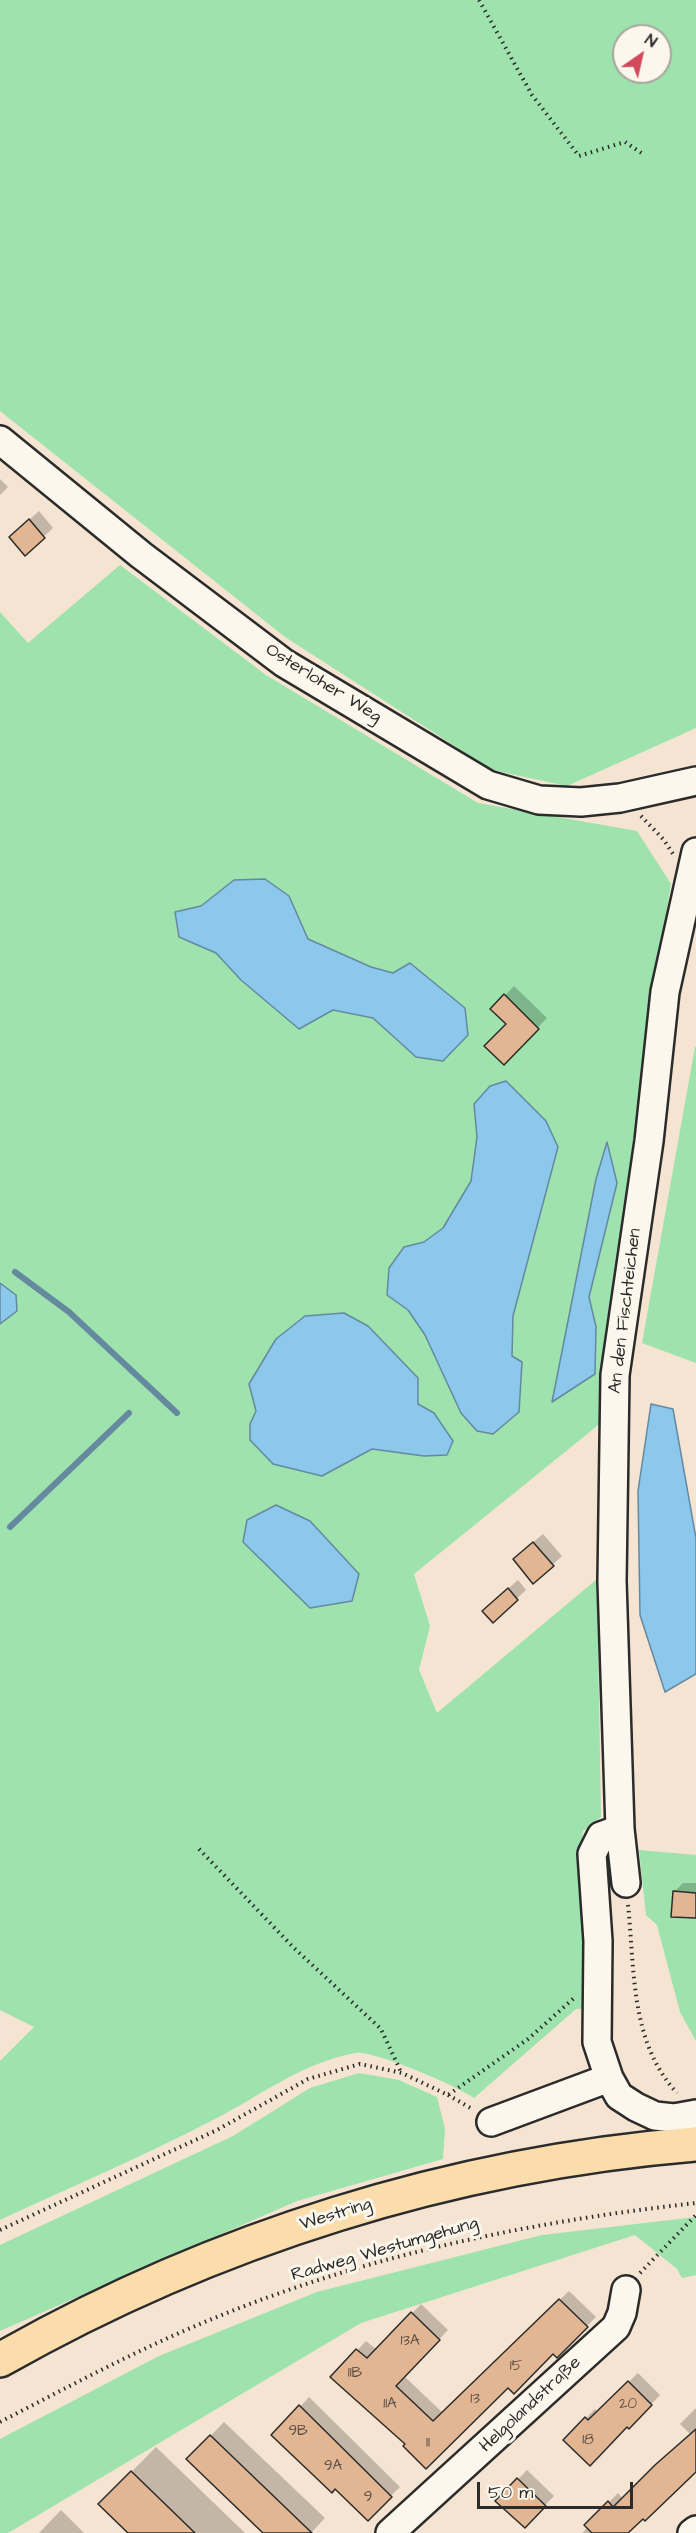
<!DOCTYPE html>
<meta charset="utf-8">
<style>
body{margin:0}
#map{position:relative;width:696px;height:2533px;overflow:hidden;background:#f4e4d1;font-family:"Architects Daughter",sans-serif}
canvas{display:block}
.north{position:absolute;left:612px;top:24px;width:60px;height:60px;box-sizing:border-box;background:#fbf7ec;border:2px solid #a8a59f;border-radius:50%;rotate:34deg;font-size:16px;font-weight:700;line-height:24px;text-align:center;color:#2b2b2b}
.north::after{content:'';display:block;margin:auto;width:21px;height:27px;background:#d1495b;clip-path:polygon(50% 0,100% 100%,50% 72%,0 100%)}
.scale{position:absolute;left:477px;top:2482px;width:156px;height:27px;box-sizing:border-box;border:3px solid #2b2b2b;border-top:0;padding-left:8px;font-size:18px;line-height:21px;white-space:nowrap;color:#2b2b2b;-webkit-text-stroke:4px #fbf7ec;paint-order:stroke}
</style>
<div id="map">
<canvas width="696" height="2533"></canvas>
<div class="north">N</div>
<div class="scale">50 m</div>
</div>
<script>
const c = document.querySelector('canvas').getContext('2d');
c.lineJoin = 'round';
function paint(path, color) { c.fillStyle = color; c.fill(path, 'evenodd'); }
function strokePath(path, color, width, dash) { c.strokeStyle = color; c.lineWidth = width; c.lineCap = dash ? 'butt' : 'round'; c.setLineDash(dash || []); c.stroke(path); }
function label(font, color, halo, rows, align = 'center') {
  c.font = font + ' "Architects Daughter",sans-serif'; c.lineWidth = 6; c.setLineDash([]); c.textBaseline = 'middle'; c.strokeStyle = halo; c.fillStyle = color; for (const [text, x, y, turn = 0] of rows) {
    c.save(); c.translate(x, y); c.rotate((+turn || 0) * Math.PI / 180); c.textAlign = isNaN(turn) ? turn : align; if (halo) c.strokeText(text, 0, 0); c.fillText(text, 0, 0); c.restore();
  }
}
paint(new Path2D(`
 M0,0H696V728L567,786L492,770L285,637L0,411ZM624,36H660V72H624Z
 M120,565L266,675L478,803L637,831L671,884L649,1018L641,1137L602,1422L414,1574L430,1626L419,1670L437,1713L597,1579L601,1817L583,1831L578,1859L589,2008L576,2009L474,2098C457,2086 374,2050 355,2053C301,2063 259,2097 211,2121C142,2157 70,2187 0,2220V2061L34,2027L0,2010V612L28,643ZM289,896L308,939L371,967L393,973L410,964L465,1008L416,1057L373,1018L333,1010L299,1028L241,980L216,953L179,937L175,912L201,906ZM474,1104L558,1147L513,1316L512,1357L477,1431L461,1413L425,1335L408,1310L404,1247L424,1242L443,1228L472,1181L477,1137ZM607,1144L617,1183L589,1297ZM418,1404L434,1413L424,1456L372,1449L322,1476L250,1424L256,1412Z
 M695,1047H696V1363L642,1343Z
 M639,1850L696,1855V2041L680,2012L657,1925L646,1915Z
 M359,2073L399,2080L437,2097L445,2129L443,2159L297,2201L0,2331V2245L233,2136L310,2088Z
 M696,2217V2275L682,2278L677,2269L635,2235L361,2323L8,2533H0V2439L159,2356L317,2292L542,2235Z`), '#9ee2ad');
const water = new Path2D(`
 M265,879L289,896L308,939L371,967L393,973L410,963L465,1008L468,1035L443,1061L416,1057L373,1018L333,1010L299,1029L241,980L216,953L179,937L175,912L201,906L234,880Z
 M506,1081L546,1121L558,1147L513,1316L512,1356L522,1362L519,1412L493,1434L477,1431L461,1413L425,1335L408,1310L387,1295L389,1268L404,1247L424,1242L443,1228L471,1181L477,1137L474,1104L490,1086Z
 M607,1142L617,1183L589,1297L596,1327L595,1374L552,1402L596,1179Z
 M0,1283L16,1295L17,1311L0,1324Z
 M344,1313L368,1326L418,1378V1404L434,1413L453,1441L447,1455L424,1456L372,1449L322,1476L273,1464L250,1440V1424L256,1411L249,1384L276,1339L305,1316Z
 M651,1404L673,1409L696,1538V1674L665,1692L640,1615L638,1491Z
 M276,1505L310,1521L359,1574L352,1601L310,1608L243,1542L247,1520Z`);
paint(water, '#8cc7ec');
strokePath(water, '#65899f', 1.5);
paint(new Path2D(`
 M0,479L8,487L0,495Z
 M39,511L53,528L25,554L20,528Z
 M514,986L547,1018L504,1063L508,1024L492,1009Z
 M543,1534L562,1556L534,1582L524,1550Z
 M518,1580L526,1590L493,1621V1602Z
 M683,1883H696V1917L674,1892Z
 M569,2291L596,2317L557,2356L553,2352L508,2386L407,2444L332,2377L366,2341L377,2350L421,2304L448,2330L404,2376L443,2413Z
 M638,2373L660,2395L629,2427L565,2440L595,2409L598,2412Z
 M309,2397L400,2487L367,2519L300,2407Z
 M696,2408V2470L626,2533H582L588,2527L586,2525L618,2493L623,2499L690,2434L680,2424Z
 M224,2422L325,2518L311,2533H266L188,2459Z
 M156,2447L245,2533H130L100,2504Z
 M527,2470L554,2496L525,2526L498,2500Z
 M61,2510L84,2533H39Z`), '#0003');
strokePath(new Path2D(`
 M15,1272L69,1312L177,1413
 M10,1527L129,1413`), '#65899f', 6);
const building = new Path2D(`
 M29,519L45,538L25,556L9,537Z
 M504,994L539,1029L504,1065L484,1046L506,1024L490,1009Z
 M533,1542L554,1566L533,1584L513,1559Z
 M508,1588L518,1600L493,1623L482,1611Z
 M673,1891L696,1893V1918L671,1917Z
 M559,2299L588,2327L557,2358L553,2354L514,2394L508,2388L426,2469L403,2446L405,2444L330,2377L356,2349L367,2358L411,2312L440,2340L396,2386L433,2421Z
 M628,2381L652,2405L629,2429L627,2427L590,2466L563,2440L585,2417L588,2420Z
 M299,2405L392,2497L368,2521L335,2489L332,2493L271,2435Z
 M696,2429V2472L645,2521L643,2519L628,2533H592L584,2525L608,2501L613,2507L655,2465Z
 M210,2435L312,2533H263L186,2459Z
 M131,2471L195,2533H128L98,2504Z
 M517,2478L546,2506L525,2528L495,2501Z`);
paint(building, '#e2b692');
strokePath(building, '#2b2b2b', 1.5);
const minor = new Path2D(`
 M0,440L141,555L284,663L488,785L539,800L581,802L620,798L696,781
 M620,1829L601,1836L592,1854L598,1941L597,2042L609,2078L619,2096L636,2107L655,2116L674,2118L696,2114
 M626,1883L620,1829L612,1581L615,1375L649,1141L665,992L696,852
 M491,2122L609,2078
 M390,2533L616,2327L622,2313L626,2290
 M692,2533L696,2530`);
const major = new Path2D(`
 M0,2360C213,2239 452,2164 696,2144`);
strokePath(minor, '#2b2b2b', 32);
strokePath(major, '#2b2b2b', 38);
strokePath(new Path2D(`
 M479,0L532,95L579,156L625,142L643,154
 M641,816L664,840L673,854
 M199,1849L293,1947L381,2029L401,2072
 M628,1905C635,1971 630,2042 677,2093
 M448,2095L474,2110
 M0,2230L217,2130L308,2079L360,2064L402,2073L448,2095L528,2039L575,1997
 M640,2273L696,2215
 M0,2422C66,2388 131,2353 200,2324C357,2257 527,2222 696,2203`), '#2b2b2b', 4, [1.5, 4.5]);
strokePath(minor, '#fbf7ec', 27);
strokePath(major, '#faddab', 33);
label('15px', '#594e45', null, [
 ["13A",410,2342],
 ["15",516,2367],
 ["11B",355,2374],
 ["13",475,2400],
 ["11A",390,2405],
 ["20",628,2405],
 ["9B",298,2432],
 ["18",588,2441],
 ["11",428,2444],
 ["9A",333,2467],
 ["9",368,2498]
]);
label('18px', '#2b2b2b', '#fbf7ec', [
 ["Osterloher Weg",323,684,32],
 ["An den Fischteichen",626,1311,-83],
 ["Westring",336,2215,-17],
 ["Radweg Westumgehung",385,2250,-16],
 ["Helgolandstraße",531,2405,-43]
]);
</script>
